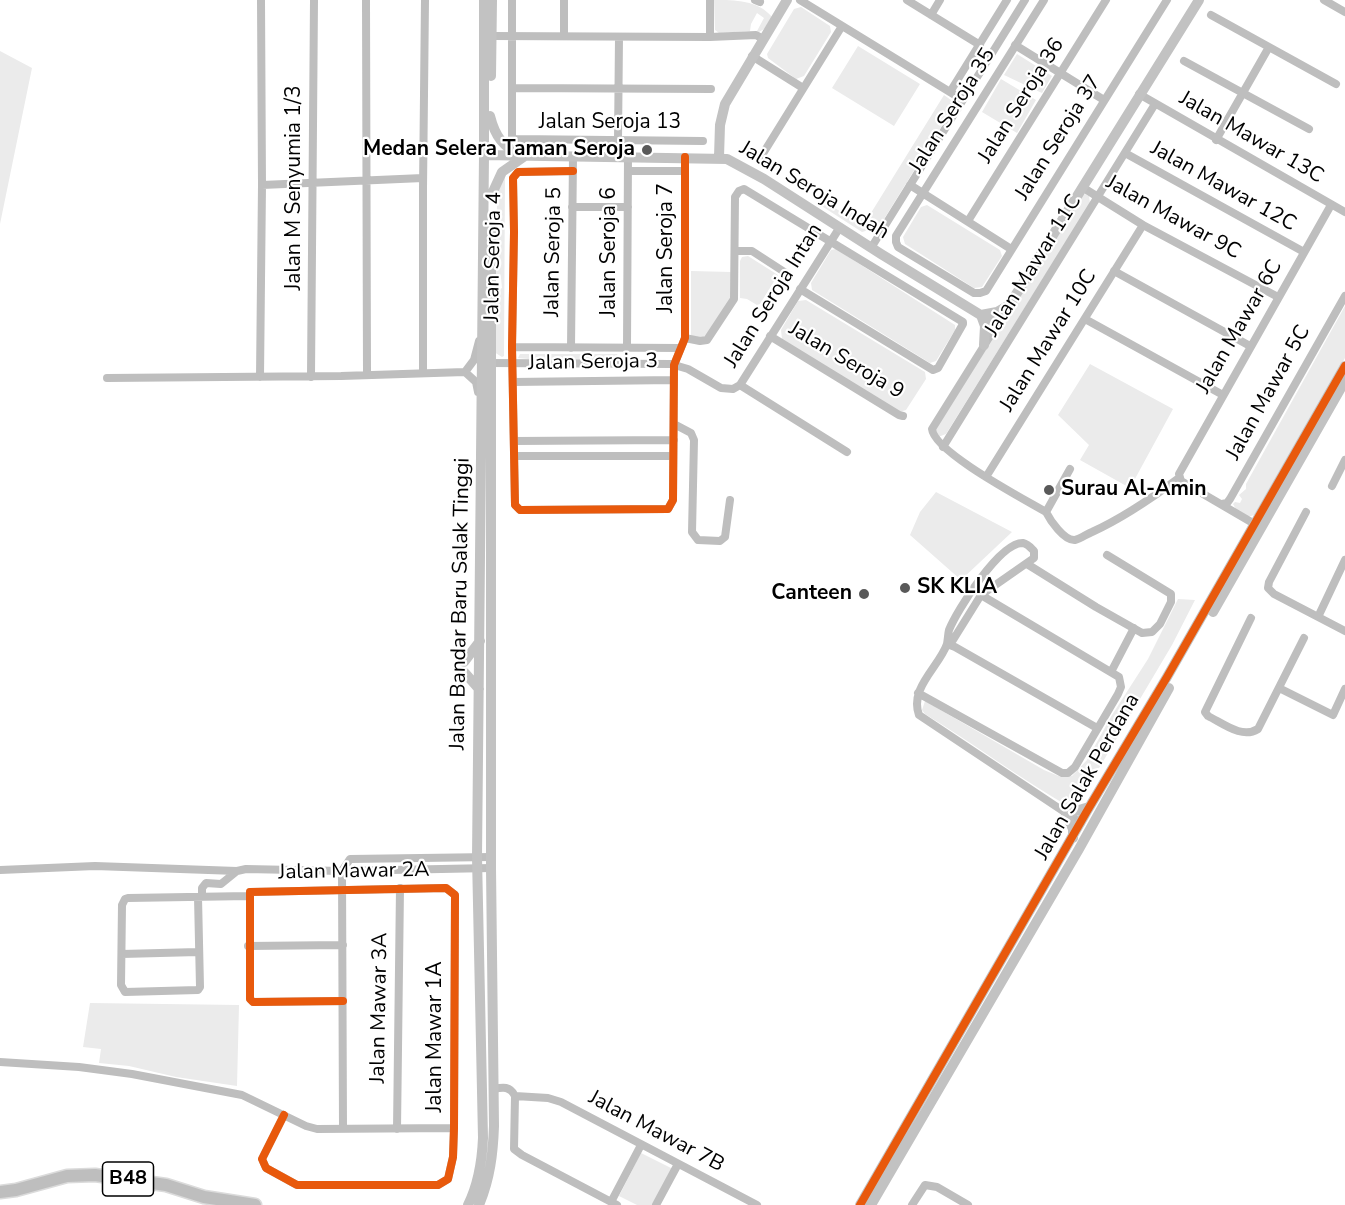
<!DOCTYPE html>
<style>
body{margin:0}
canvas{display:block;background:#fff}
</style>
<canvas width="1345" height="1205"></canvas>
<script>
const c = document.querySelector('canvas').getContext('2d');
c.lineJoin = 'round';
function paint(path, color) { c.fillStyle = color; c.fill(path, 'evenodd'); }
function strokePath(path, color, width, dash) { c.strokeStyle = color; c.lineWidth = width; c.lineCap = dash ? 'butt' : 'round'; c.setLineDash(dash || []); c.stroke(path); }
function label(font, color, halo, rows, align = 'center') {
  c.font = font + ' "Nunito Sans",sans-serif'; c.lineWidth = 4.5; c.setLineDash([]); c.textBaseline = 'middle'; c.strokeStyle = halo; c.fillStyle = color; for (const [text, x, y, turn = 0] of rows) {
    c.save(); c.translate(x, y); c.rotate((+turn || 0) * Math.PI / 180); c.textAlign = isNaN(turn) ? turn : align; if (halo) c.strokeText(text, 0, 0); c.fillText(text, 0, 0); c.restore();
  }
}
paint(new Path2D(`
 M714,0C735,0 758,0 772,17L764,29L759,32L757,31L764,18L757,13L751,24L750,31L719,33L715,30Z
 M801,7L830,26L831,32L804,76L796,79L768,58L767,54L794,9Z
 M858,46L920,84L894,126L832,88Z
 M0,51L32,68L0,224Z
 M1017,54L1052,76L1042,93L1004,75Z
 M1001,79L1036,100L1017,133L982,112Z
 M944,95L955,103L954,106L879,227L862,232L820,205L818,198L843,213L846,209L866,221Z
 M505,172L504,356L502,357L494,352V292L502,288L501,278L494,275V232L496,227L498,187Z
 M1085,194L1089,196L1090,203L946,434L938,437L935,435L936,426L993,339L1082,196Z
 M927,205L1000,250L1002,256L982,287L974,288L905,244L903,237L921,207Z
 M836,249L955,325V330L936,361L930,363L812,290L811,283L831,250Z
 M748,256L778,275L760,304L757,305L747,299L740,298V261L742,257Z
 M691,271L731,272L730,299L708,334L703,338L691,337Z
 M806,300L925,372L926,379L906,410L899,412L782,339L781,330L798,301Z
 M1345,306V358L1254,515L1248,517L1237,511L1233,504L1235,502L1240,503L1242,499L1239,495L1246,489V484Z
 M520,354H617L618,356L615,361L538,360L518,358Z
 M1090,364L1173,409L1130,488L1080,460L1089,445L1058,415Z
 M936,492L1012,532L961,580L910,535L920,512Z
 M1178,599L1195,600L1172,645L1076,807L1071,808C1021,779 974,744 925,714L922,710L925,701L1044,770L1061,777L1072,776L1087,760L1112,715L1148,659Z
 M90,1003L239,1005L237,1086L176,1077L129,1066L99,1063L101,1049L83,1047Z
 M641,1153L673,1169L653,1205H637L619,1196Z`), '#ebebeb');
const primary = new Path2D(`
 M0,1192L16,1190L67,1176L95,1175L166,1185L204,1197L255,1205`);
strokePath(primary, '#dbdbdb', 15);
strokePath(new Path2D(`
 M366,0L367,375
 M512,0V137L515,139L703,141
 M755,0L760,2
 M800,0L963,100
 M907,0L980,45
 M1044,0L896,236V242L898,247L974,293H980L986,291L1167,0
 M1324,0L1345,12
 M931,15L940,0
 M1211,15L1336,84
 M564,35V0
 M492,36L710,37L756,35L763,39
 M710,37V0
 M1015,45L1104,100
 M752,56L803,88
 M1184,61L1309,129
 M512,88L711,89
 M950,92L1007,0
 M1139,94L1345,212
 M1216,140L1269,47
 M618,141L619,37
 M1125,153L1304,252
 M759,160L842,26
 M573,171L518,172L513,178L514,232L512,347L515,505L520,510L668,509L673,500L674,365L685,338V157
 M628,171H685
 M262,185L423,178
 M910,185L1011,249
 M1082,187L1143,225L1278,297
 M572,207H628
 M968,221L1106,0
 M871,248L1025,0
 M735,251H752L789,275
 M1114,271L1250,346
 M1085,319L1223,395
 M997,325L932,429C934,452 1024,499 1046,512L1070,469
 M770,336L899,415L903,416
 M685,338L700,341L707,340L734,299L735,197L739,191L744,189L963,322V324L938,368L933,370L800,289
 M512,347L680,348
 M571,348L573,157
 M627,348L628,156
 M489,363L671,364L688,369L721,388L733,389L740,385L840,227
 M465,372L476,382L478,392
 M423,373V189L425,0
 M260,377L262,185L261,0
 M311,377L314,0
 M107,378L341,376L465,372L474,360L479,341
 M513,382L674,380
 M740,385L847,452
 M674,424L691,433L694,440L692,532L698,540L720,541L725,537L730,500
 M514,441L674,440
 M943,447L1155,104
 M515,456H673
 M986,477L1143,225
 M1332,486L1345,460
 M1222,504L1227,503L1230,499L1345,296
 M1046,512C1050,520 1064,541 1075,540C1080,539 1087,534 1092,532C1123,518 1152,498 1179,478
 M1306,512L1269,582L1268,588L1274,594L1345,631
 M1258,526L1181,481L1179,474L1331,205
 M1027,564L1096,607L1142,633L1152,632L1160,624L1171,602V594L1107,555
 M1318,617L1345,560
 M1251,618L1205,712L1208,716C1224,724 1242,739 1258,729L1304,638
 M947,644L953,640L981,595L1034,558V551C1031,548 1028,544 1023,543C1000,542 957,610 949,630C948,634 948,639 947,644C939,667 909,688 919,715L1081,823
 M947,644L955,647L1097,728
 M1111,672L1134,628
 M1279,688L1333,715L1345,689
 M918,693L1062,773H1068L1075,767L1118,694L1121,687L1119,677L981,595
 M0,870L95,866L237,871
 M342,871L343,1129
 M342,871L350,859L491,857
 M202,896V888L206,883L221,884L237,871L246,869L342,871L491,868
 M198,897L200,987L198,990L125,992L121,985L122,905L125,899L128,898L249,896
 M248,946L343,945
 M122,954L198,952
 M0,1062L79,1067L132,1074L242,1095L306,1126L317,1129L454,1128
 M494,1089C503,1087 510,1086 515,1096
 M284,1115L262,1159L266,1168L297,1185H438L448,1179L453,1157L454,1128L455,895L446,888L250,892V999L253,1002L343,1001
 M397,1129L400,888
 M611,1202L641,1145
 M617,1205L522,1155L514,1149L515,1096L548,1098L561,1102L757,1205
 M656,1205L678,1164
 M912,1205L925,1185L937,1187L968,1205`), '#bebebe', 8);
strokePath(new Path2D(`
 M491,76L492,0
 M490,116C495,136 503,148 523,155
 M484,155L727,159L764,179L881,254L997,325L1199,0
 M719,157L720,125L725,104L787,0
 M491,196L502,172L525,156
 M984,345L985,326L981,315L997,312L1009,305
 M1213,612L1345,381
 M464,662L480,641
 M465,673L479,689
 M1073,838V829L1066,814L1089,807
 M468,1205C478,1185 482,1161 483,1138L477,857L484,155V0
 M479,1205C490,1179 493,1154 494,1126L491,868V227
 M860,1205L1087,811L1167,677L1345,366
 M871,1205L1079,849L1169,688`), '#c2c2c2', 10);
strokePath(primary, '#bebebe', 12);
strokePath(new Path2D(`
 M573,171L518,172L513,178L514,232L512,347L515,505L520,510L668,509L673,500L674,365L685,338V157
 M284,1115L262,1159L266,1168L297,1185H438L448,1179L453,1157L454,1128L455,895L446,888L250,892V999L253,1002L343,1001
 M860,1205L1087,811L1167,677L1345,366`), '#e8590c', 8);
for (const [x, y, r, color] of [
 [647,150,6,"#595959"],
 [1049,490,6,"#595959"],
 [905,588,6,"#595959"],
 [864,594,6,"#595959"]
]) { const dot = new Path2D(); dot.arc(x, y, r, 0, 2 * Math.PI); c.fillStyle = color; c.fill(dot); strokePath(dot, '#fff', 2); }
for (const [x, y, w] of [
 [128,1179,51]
]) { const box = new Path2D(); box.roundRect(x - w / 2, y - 17, w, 34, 4.5); c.fillStyle = '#fff'; c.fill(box); strokePath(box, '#000', 1.5); }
label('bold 20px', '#000', null, [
 ["B48",128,1179]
]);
label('21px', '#000', '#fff', [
 ["Jalan Seroja 36",1022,101,-58],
 ["Jalan Seroja 35",953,111,-58],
 ["Jalan Seroja 13",610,123],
 ["Jalan Seroja 37",1059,138,-58],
 ["Jalan Mawar 13C",1251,138,30],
 ["Jalan Mawar 12C",1223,187,29],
 ["Jalan M Senyumia 1/3",295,188,-90],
 ["Jalan Seroja Indah",814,191,31],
 ["Jalan Mawar 9C",1173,218,29],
 ["Jalan Seroja 7",667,248,-90],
 ["Jalan Seroja 5",554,252,-89],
 ["Jalan Seroja 6",610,252,-90],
 ["Jalan Seroja 4",494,257,-89],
 ["Jalan Mawar 11C",1034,266,-58],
 ["Jalan Seroja Intan",774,296,-58],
 ["Jalan Mawar 6C",1240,327,-60],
 ["Jalan Mawar 10C",1049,341,-58],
 ["Jalan Seroja 9",846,361,31],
 ["Jalan Seroja 3",593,363,-1],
 ["Jalan Mawar 5C",1269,393,-61],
 ["Jalan Bandar Baru Salak Tinggi",461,604,-89],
 ["Jalan Salak Perdana",1088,777,-60],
 ["Jalan Mawar 2A",354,872,-1],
 ["Jalan Mawar 3A",380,1008,-89],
 ["Jalan Mawar 1A",436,1037,-90],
 ["Jalan Mawar 7B",656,1132,28]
]);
label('bold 21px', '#000', '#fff', [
 ["Medan Selera Taman Seroja",635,150],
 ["Surau Al-Amin",1061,490,"left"],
 ["SK KLIA",917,588,"left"],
 ["Canteen",852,594]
], 'right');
</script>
